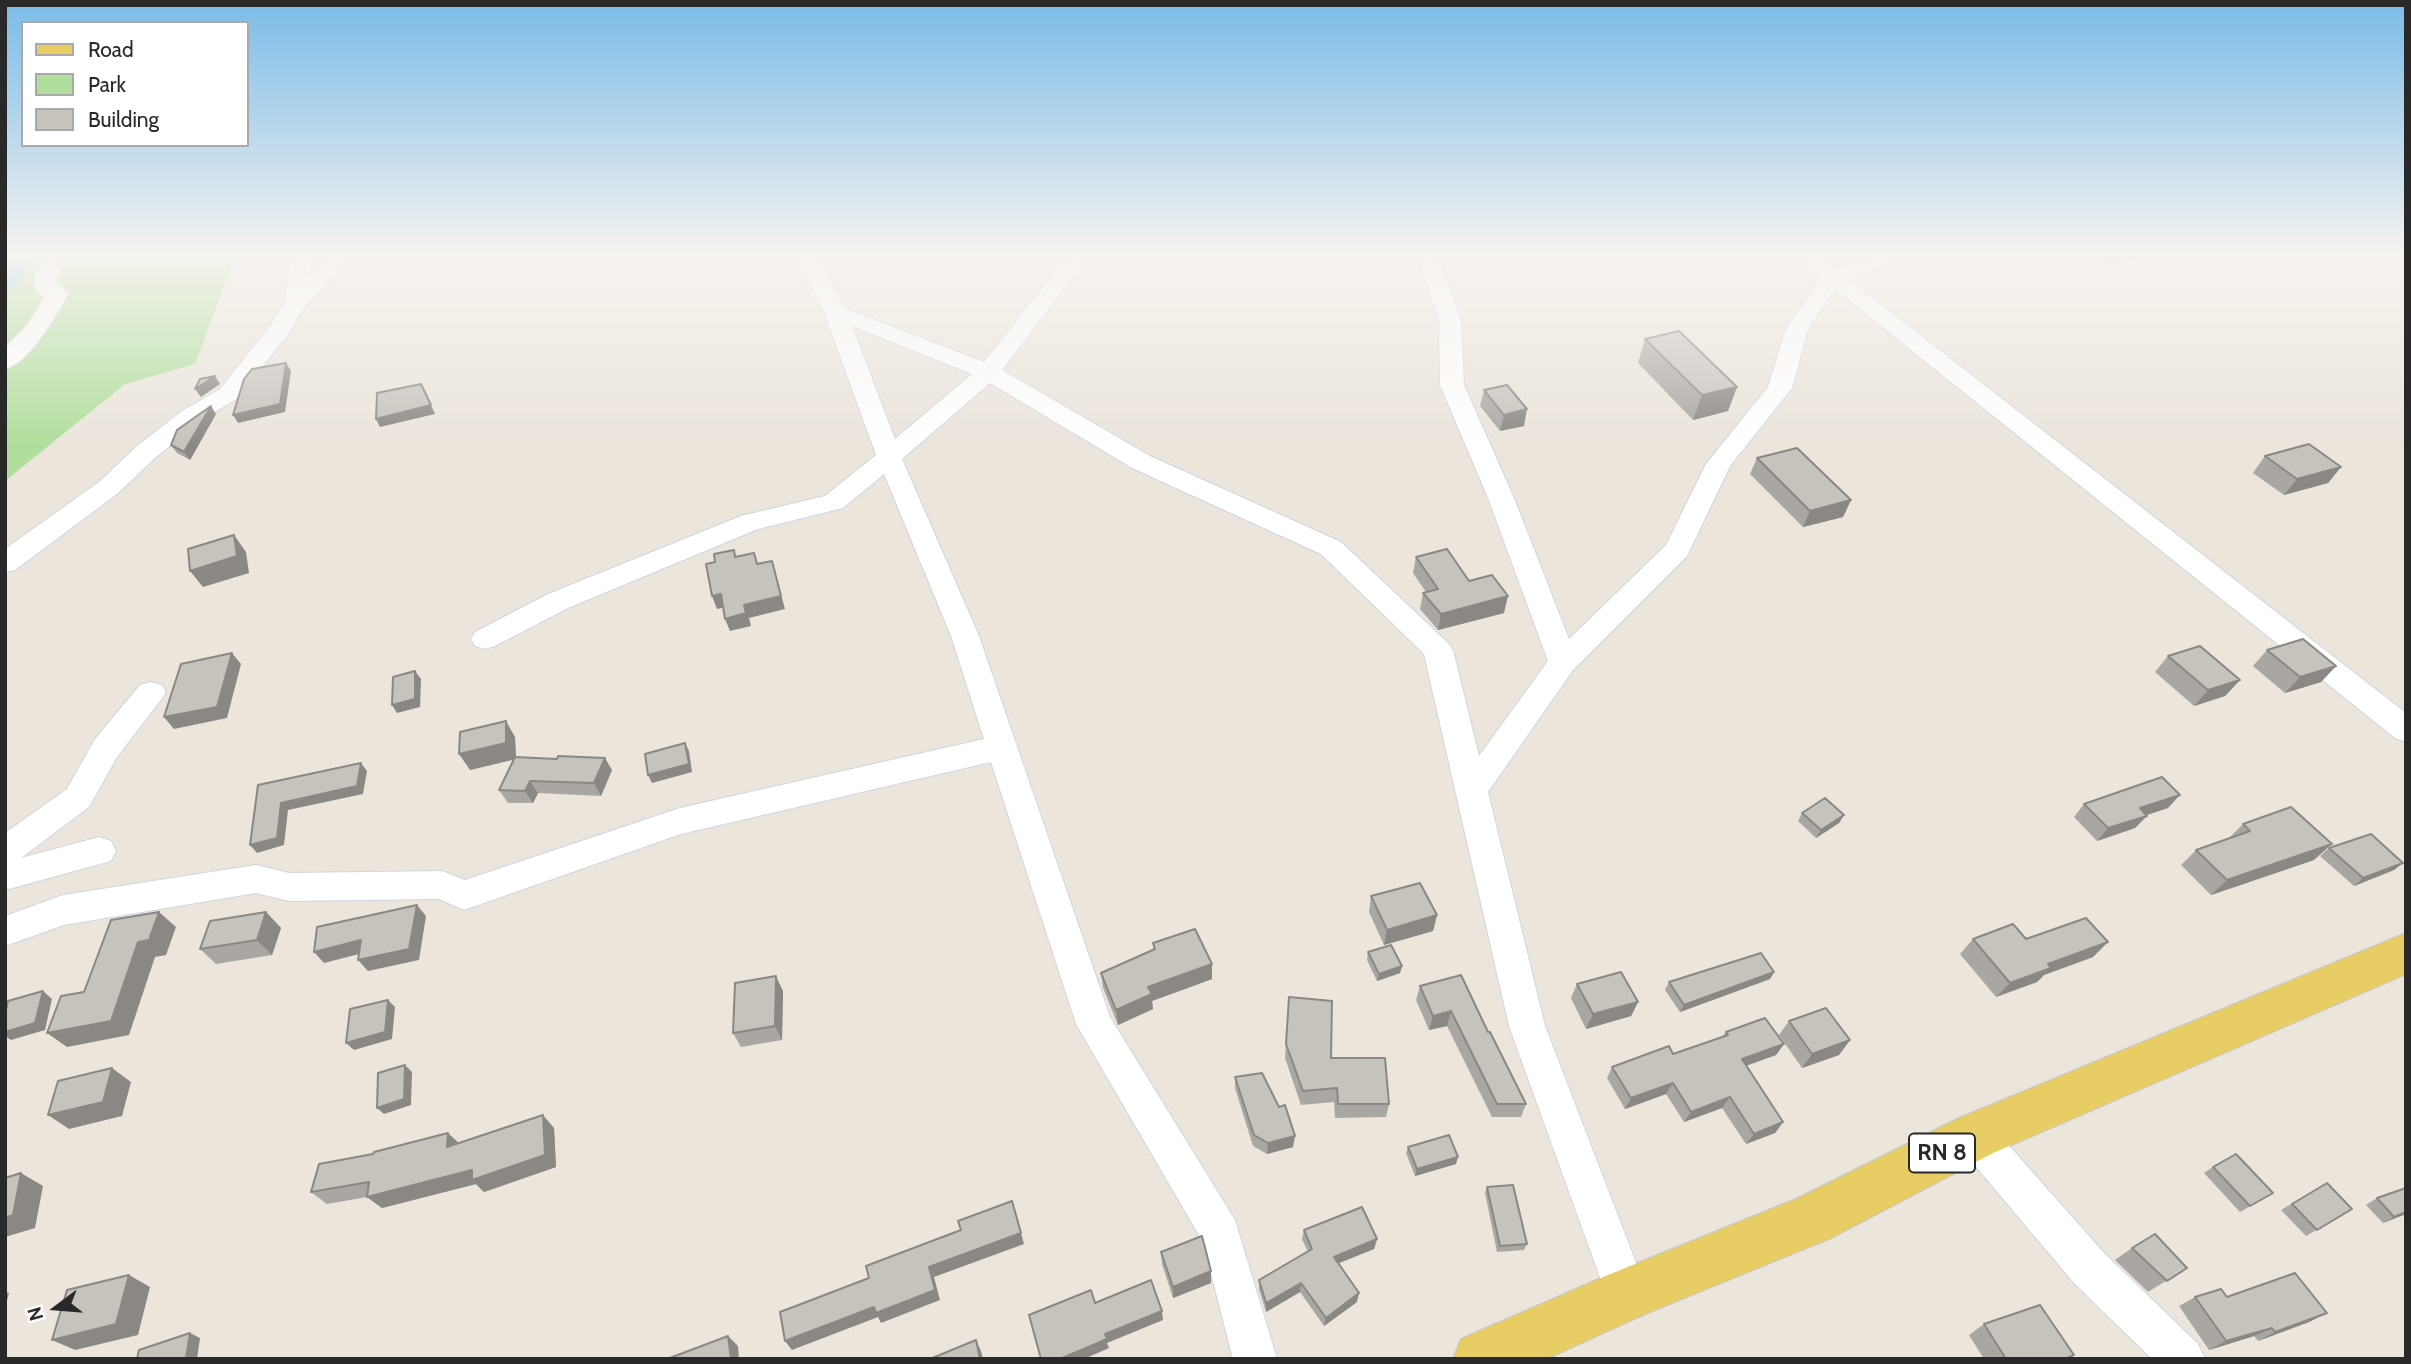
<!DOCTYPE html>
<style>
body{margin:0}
#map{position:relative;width:2411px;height:1364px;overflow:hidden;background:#ebe5dc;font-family:Cabin,sans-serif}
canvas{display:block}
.frame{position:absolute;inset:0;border:7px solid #292929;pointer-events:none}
.legend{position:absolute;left:21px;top:21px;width:228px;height:126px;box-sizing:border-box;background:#fff;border:2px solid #a9a9a9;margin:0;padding:9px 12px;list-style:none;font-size:21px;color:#292929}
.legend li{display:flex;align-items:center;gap:14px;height:35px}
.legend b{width:35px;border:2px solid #a9a9a9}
.north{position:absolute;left:21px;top:1273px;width:70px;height:70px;-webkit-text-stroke:5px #fff;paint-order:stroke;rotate:254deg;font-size:19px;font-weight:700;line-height:28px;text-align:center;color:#292929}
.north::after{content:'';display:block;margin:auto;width:24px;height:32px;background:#292929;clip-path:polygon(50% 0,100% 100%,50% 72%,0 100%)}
</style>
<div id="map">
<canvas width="2411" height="1364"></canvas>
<div class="frame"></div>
<ul class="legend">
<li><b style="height:9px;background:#e7cd64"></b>Road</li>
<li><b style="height:19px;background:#b0de9c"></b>Park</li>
<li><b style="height:19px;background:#c6c2bc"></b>Building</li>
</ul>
<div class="north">N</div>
</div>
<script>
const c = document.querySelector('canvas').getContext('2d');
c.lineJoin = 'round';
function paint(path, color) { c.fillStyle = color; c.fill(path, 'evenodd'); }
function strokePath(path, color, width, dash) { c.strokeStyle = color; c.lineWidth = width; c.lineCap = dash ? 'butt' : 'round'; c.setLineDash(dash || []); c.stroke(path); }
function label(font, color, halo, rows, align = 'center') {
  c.font = font + ' Cabin,sans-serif'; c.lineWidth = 5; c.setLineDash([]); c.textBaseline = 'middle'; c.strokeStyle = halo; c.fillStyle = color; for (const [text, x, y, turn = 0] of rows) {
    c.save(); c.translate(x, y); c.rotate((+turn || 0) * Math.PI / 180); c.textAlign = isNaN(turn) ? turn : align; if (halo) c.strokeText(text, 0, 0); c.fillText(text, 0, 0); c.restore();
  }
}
paint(new Path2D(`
 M37,256H235L195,364L125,384L5,481V293L19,281Z`), '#b0de9c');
paint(new Path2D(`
 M5,256H37L19,281L5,293Z`), '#75c5e7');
const minor = new Path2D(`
 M45,256H66L55,281L69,293C56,315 30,363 5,369V348L27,325L45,296L38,293L33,281Z
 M291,256H312L310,276L330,256H353L305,306L286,337L236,399L200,421L155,458L117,494L15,570L5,572V549L99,482L137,446L182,411L220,389L268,329L285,302Z
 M796,256H817L844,308L984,362L1068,256H1089L1002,370L1150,456L1341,542L1448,643L1453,650L1479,756L1548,661L1488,498L1440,385L1439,320L1417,256H1438L1461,320L1464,385L1514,498L1569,639L1666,545L1706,464L1768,387L1786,329L1821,278L1796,256H1820L1835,269L1871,256H1903L1900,260L1848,279L2406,713V742L2395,738L1835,289L1808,329L1792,388L1730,466L1687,556L1573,670L1488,792L1545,1026L1648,1294L1642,1309L1627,1315L1612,1309L1606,1294L1509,1026L1424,654L1321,554L1132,468L990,383L902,459L979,636L1110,1017L1235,1220L1277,1359H1233L1203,1242L1076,1024L991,762L681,834L464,910L439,899L289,901L256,893L64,925L5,946V916L63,895L256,865L289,873L442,871L465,880L680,808L984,739L951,636L884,474L843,508L758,529L568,608L495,646L485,649L475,646L471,639L475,632L548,594L741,516L825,496L876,455L824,312ZM852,326L972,374L895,439Z
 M151,682L162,685L166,693L117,757L89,807L21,858L99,837L111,841L116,851L111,861L5,890V833L67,789L95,739L140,685Z
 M1975,1117L1989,1123L2104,1253L2198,1344L2205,1359H2152L2074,1283L1961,1149L1955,1136L1961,1123Z`);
const primary = new Path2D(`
 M2406,933V974L1993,1153L1831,1238L1645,1314L1546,1359H1453L1461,1339L1608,1275L1796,1199L1957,1119Z`);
strokePath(minor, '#d1d4e1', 2);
strokePath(primary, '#c7c7c7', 2);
paint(minor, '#fff');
paint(primary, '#e7cd64');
paint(new Path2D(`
 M2096,256H2143L2108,264Z
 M1645,339L1737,387L1728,411L1693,420L1638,363Z
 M1484,390L1524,426L1500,431L1480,406Z
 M216,414L190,460L177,453L171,445Z
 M2265,456L2341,467L2328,483L2284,495L2253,473Z
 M1757,458L1851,500L1843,517L1803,527L1750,474Z
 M1416,557L1469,581L1504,613L1438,630L1420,609L1423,593L1426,592L1413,573Z
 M2267,650L2336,666L2321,682L2285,693L2253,666Z
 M2168,656L2240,680L2225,696L2194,706L2155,672Z
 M515,737L516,757L612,770L601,796L538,793L533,803H508L499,790L515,759L470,770Z
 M2084,804L2168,808L2147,815L2135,828L2097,841L2074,817Z
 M1802,813L1844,815L1839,823L1816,838L1798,821Z
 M2243,824L2314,860L2211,895L2181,865L2196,850L2229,838Z
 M2329,848L2403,863L2394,870L2354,886L2320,856Z
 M1371,896L1437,915L1433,931L1384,945L1369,912Z
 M266,912L281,928L272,955L216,964L200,949Z
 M1973,939H2026L2093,957L2044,975L2037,982L1996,997L1960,954Z
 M1153,943L1212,979L1152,1001L1153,1009L1118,1025L1103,988L1101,973L1153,950Z
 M1368,952L1402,966L1400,973L1377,981L1367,960Z
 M1774,972L1770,979L1680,1012L1665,990L1669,982Z
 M1577,984L1638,1002L1631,1016L1586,1029L1571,998Z
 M1420,986L1488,1032L1526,1104L1521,1117H1492L1447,1026L1429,1030L1416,1000Z
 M783,991L782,1040L741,1047L733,1033Z
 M1288,1011L1331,1058L1389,1104L1386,1117L1335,1118L1334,1102L1301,1105L1285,1058Z
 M1789,1021L1850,1040L1839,1055L1802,1068L1779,1035Z
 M1726,1032L1784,1044L1776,1055L1746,1066L1783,1122L1775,1133L1746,1144L1722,1108L1684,1122L1666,1094L1625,1109L1607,1078L1612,1067L1673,1054L1722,1037Z
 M1235,1077L1293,1147L1267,1154L1253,1146L1235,1088Z
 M554,1128L556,1167L484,1192L476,1184L382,1208L367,1197L327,1204L311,1192L459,1143Z
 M1408,1147L1456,1164L1415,1176L1406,1153Z
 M2213,1167L2273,1193L2240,1212L2204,1173Z
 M2327,1183L2352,1209L2306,1236L2281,1210Z
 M1487,1187L1527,1244L1524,1250L1497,1252L1485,1193Z
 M2377,1198L2406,1214L2383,1223L2366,1205Z
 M1304,1230L1377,1239L1374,1249L1338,1263L1357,1302L1324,1326L1300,1292L1266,1312L1259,1289V1280L1308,1252L1302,1239Z
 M2132,1248L2187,1268L2148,1292L2115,1260Z
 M1161,1252L1211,1283L1173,1298L1162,1264Z
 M2195,1297H2227L2327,1313L2309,1322L2258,1341L2254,1336L2209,1350L2179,1306Z
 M1984,1324L2069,1359H1984L1969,1335Z`), '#aaa7a2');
paint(new Path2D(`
 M2112,256H2143L2108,264Z
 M286,363L291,371L285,412L238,423L233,415Z
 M215,376L220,384L201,397L195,389Z
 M421,384L435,414L380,427L376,419Z
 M1737,387L1728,411L1693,420L1702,395Z
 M211,406L216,414L190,460L184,452Z
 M1527,409L1524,426L1500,431L1504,415Z
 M2341,467L2328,483L2284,495L2297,479Z
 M1851,500L1843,517L1803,527L1810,511Z
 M234,535L246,552L249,573L203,587L190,571Z
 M772,561L785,609L749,618L751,626L730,631L725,619L744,605Z
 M721,594L726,607L717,609L712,596Z
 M1508,596L1504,613L1438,630L1441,614Z
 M232,653L241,664L227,718L174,729L164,717Z
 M2336,666L2321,682L2285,693L2300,677Z
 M415,671L421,679L420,707L397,713L392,705Z
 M2240,680L2225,696L2194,706L2208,690Z
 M506,721L515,737L516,759L470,770L459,754Z
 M685,743L689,751L692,772L652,783L648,775Z
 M605,758L612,770L601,796L594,783Z
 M361,763L367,771L363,794L288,810L284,845L257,853L250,845L281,803Z
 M530,781L538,793L533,803L525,791Z
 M2180,795L2168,808L2128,821L2140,808Z
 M1844,815L1839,823L1816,838L1821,830Z
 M2147,816L2135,828L2097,841L2108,828Z
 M2332,844L2314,860L2211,895L2227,880Z
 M2403,863L2394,870L2354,886L2363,878Z
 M417,905L426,916L419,960L368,971L358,960Z
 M159,912L176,927L166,955L155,957L129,1035L67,1047L47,1033L138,942Z
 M266,912L281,928L272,955L257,940Z
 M1437,915L1433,931L1384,945L1387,930Z
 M361,940L371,951L324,963L314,952Z
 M2108,942L2093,957L2044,975L2037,982L1996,997L2010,983L2048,964Z
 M1212,964V979L1152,1001L1153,1009L1118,1025L1116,1010L1148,987Z
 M1402,966L1400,973L1377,981L1379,974Z
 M1774,972L1770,979L1680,1012L1684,1005Z
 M776,976L783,991L782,1040L775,1026Z
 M43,991L52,999L45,1030L11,1040L5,1036V1032Z
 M388,1000L395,1007L392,1039L354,1050L346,1043Z
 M1638,1002L1631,1016L1586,1029L1593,1014Z
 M1451,1011L1447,1026L1429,1030L1433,1016Z
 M1850,1040L1839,1055L1802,1068L1812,1054Z
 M1784,1044L1776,1055L1734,1070L1742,1059Z
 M405,1065L412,1072L411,1105L384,1114L377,1108Z
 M112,1068L131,1082L122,1116L69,1129L48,1115Z
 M1673,1083L1666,1094L1625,1109L1631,1098Z
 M1730,1097L1722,1108L1684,1122L1691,1112Z
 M543,1115L554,1128L556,1167L484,1192L476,1184L382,1208L367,1197Z
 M1783,1122L1775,1133L1746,1144L1754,1134Z
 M448,1133L461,1145L447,1147Z
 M1295,1136L1293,1147L1267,1154L1268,1143Z
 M1458,1157L1456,1164L1415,1176L1417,1169Z
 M21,1173L43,1186L35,1228L5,1237V1218Z
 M1012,1201L1024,1244L934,1277L940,1300L881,1323L878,1317L792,1350L785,1341L874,1307L929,1267Z
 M2406,1212V1214L2383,1223L2394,1217Z
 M1377,1239L1374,1249L1332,1266L1334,1257Z
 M1211,1271V1283L1173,1298V1287Z
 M129,1275L150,1287L138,1335L75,1350L52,1340Z
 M1301,1283L1300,1292L1266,1312V1303Z
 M5,1292L9,1293L5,1308Z
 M1359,1293L1357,1302L1324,1326L1326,1318Z
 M1162,1311L1163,1320L1107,1343L1109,1348L1084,1359H1060L1105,1334Z
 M2327,1313L2309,1322L2258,1341L2275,1332Z
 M2272,1328L2254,1336L2209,1350L2226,1341Z
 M190,1333L200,1338L197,1359H184Z
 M728,1336L738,1346L739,1359H731Z
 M976,1340L981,1351L983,1359H980Z`), '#8b8884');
const building = new Path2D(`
 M1679,331L1737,387L1702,395L1645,339Z
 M286,363L280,404L233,415L244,379L252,369Z
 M215,376L195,389L200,379Z
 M421,384L431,405L376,419L377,393Z
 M1507,385L1527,409L1504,415L1484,390Z
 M211,406L184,452L171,445L177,430Z
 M2309,444L2341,467L2297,479L2265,456Z
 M1797,448L1851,500L1810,511L1757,458Z
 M234,535L237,556L190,571L188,549Z
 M1447,549L1469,581L1492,575L1508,596L1441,614L1423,593L1438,589L1416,557Z
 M734,550L735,557L754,553L757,564L772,561L781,596L744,605L746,613L725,619L721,594L712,596L706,564L715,562L714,554Z
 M2303,639L2336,666L2300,677L2267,650Z
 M2200,646L2240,680L2208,690L2168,656Z
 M232,653L217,707L164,717L181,664Z
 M415,671V699L392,705L393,677Z
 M506,721V743L459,754L460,732Z
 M685,743L689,764L648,775L645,754Z
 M558,756L605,758L594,783L530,781L525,791L499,790L515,757L557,759Z
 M361,763L357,786L281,803L277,838L250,845L258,785Z
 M2162,777L2180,795L2140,808L2147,816L2108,828L2084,804Z
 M1825,798L1844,815L1821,830L1802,813Z
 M2291,807L2332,844L2227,880L2196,850L2250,831L2243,824Z
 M2371,834L2403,863L2363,878L2329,848Z
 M1420,883L1437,915L1387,930L1371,896Z
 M417,905L409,949L358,960L361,940L314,952L317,927Z
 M159,912L149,940L138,942L111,1021L47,1033L61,996L84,992L111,920Z
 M266,912L257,940L200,949L210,921Z
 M2086,918L2108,942L2048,964L2051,968L2010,983L1973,939L2013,924L2026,939Z
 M1195,929L1212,964L1148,987L1152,994L1116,1010L1101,973L1155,949L1153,943Z
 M1391,945L1402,966L1379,974L1368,952Z
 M1761,953L1774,972L1684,1005L1669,982Z
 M1621,972L1638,1002L1593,1014L1577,984Z
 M1461,975L1488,1032H1490L1526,1104H1497L1451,1011L1433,1016L1420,986Z
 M776,976L775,1026L733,1033L735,983Z
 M43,991L35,1023L5,1032V1014L8,1001Z
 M1289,997L1332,1001L1331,1058H1385L1389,1104H1338L1337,1088L1303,1091L1286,1044Z
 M388,1000L385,1032L346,1043L350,1009Z
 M1826,1008L1850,1040L1812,1054L1789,1021Z
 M1765,1018L1784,1044L1742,1059L1783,1122L1754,1134L1730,1097L1691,1112L1673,1083L1631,1098L1612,1067L1669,1046L1673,1054L1728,1035L1726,1032Z
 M405,1065L404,1099L377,1108L378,1073Z
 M112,1068L103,1102L48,1115L58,1081Z
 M1262,1073L1279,1107L1285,1105L1295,1136L1268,1143L1254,1135L1235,1077Z
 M543,1115L545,1155L472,1180V1170L367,1197L369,1182L311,1192L319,1164L373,1154L374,1152L448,1133L447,1147Z
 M1449,1135L1458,1157L1417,1169L1408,1147Z
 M2236,1154L2273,1193L2250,1206L2213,1167Z
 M21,1173L13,1215L5,1218V1178Z
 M2327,1183L2352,1209L2317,1230L2292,1204Z
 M1513,1185L1527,1244L1500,1246L1487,1187Z
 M2406,1188V1212L2394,1217L2377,1198Z
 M1012,1201L1021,1233L929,1267L935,1290L876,1313L874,1307L785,1341L780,1312L869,1278L866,1266L961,1230L958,1221Z
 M1362,1207L1377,1239L1334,1257L1359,1293L1326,1318L1301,1283L1266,1303L1259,1280L1312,1249L1304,1230Z
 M2155,1234L2187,1268L2167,1281L2132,1248Z
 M1202,1236L1211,1271L1173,1287L1161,1252Z
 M2295,1273L2327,1313L2275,1332L2272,1328L2226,1341L2195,1297L2221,1289L2227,1297Z
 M129,1275L116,1324L52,1340L67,1290Z
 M1151,1280L1162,1311L1105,1334L1107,1339L1060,1359H1041L1029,1315L1091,1290L1095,1303Z
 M2040,1305L2074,1355L2065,1359H2006L1984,1324Z
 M190,1333L186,1358L137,1359L139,1350Z
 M728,1336L731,1359H667Z
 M976,1340L980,1359H930Z`);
paint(building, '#c6c2bc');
strokePath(building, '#8b8884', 2);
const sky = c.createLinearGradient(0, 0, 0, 447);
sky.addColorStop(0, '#7abbe8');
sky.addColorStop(0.57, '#f6f3ef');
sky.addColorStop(1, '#f6f3ef00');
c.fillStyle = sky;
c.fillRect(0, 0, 2411, 447);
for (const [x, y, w] of [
 [1942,1153,66]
]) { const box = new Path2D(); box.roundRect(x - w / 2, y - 19.5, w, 39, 5); c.fillStyle = '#fff'; c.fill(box); strokePath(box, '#292929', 2); }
label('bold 23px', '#292929', null, [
 ["RN 8",1942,1153]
]);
</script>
